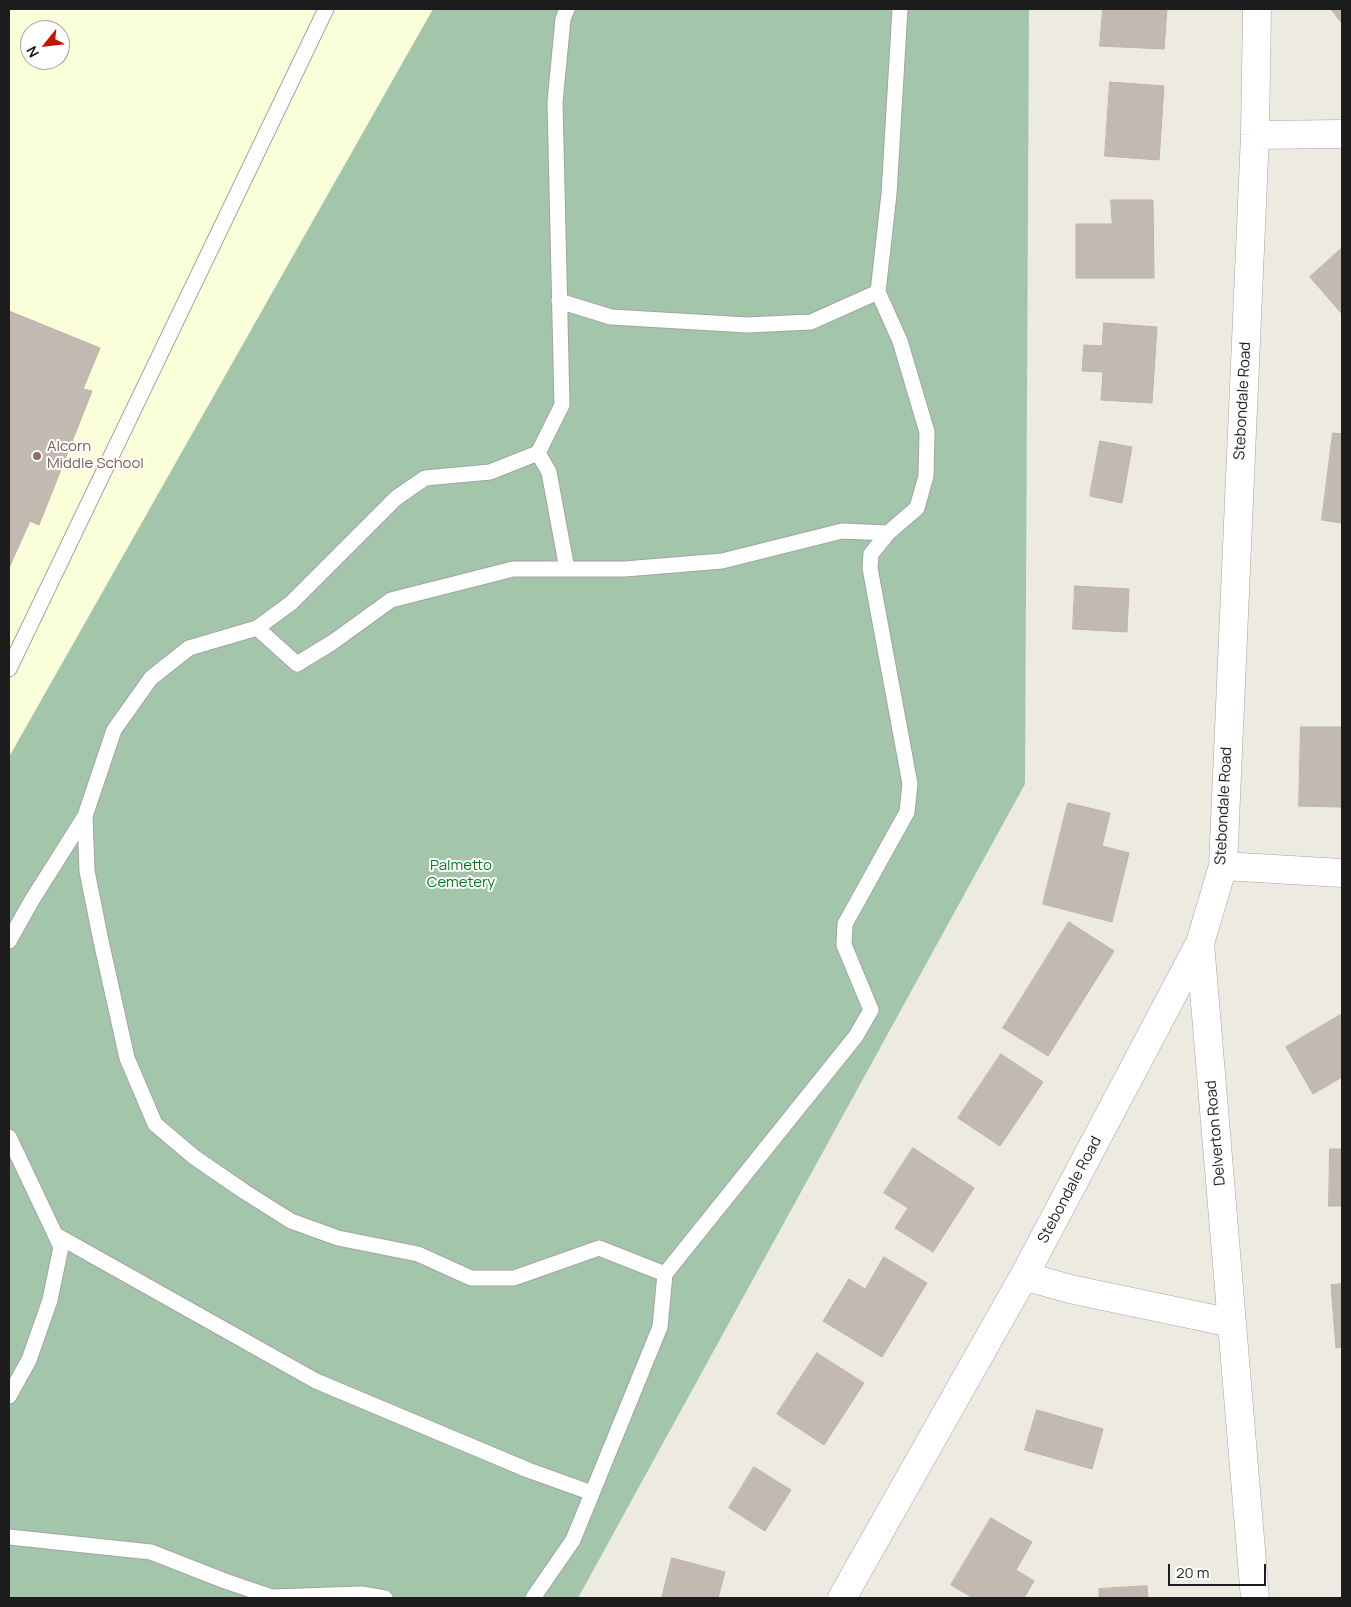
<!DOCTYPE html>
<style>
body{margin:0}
#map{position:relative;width:1351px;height:1607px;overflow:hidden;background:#edebe1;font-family:Manrope,sans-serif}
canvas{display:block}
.frame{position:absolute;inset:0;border:10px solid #1c1c1c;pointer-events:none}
.north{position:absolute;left:20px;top:20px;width:50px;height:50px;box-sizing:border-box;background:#fff;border:1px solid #a4a4a4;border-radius:50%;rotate:241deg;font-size:14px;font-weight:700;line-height:20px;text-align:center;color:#1c1c1c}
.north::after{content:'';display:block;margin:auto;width:18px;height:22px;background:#c61402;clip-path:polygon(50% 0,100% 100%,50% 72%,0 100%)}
.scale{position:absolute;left:1168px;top:1564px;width:98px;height:22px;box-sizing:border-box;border:2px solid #1c1c1c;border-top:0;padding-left:6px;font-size:15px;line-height:18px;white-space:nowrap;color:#1c1c1c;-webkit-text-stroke:4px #fff;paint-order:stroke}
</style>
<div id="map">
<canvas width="1351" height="1607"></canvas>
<div class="frame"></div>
<div class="north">N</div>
<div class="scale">20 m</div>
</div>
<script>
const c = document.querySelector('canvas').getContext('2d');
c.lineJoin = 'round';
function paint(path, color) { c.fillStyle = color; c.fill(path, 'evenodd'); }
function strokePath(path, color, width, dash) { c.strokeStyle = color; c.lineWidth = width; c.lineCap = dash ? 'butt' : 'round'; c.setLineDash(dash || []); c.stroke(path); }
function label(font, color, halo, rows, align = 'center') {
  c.font = font + ' Manrope,sans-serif'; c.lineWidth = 4; c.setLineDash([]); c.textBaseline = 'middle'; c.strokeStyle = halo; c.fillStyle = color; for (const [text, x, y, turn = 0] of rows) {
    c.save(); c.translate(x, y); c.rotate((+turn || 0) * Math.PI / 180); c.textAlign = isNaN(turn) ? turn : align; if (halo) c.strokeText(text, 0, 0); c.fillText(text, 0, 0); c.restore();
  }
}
paint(new Path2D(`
 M9,9H433L9,757ZM30,30H60V60H30Z`), '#fbffd9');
paint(new Path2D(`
 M433,9H1029L1025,784L578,1598H9V757Z`), '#a3c6ab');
const building = new Path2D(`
 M1103,9H1167L1164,49L1100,46Z
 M1331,9H1342V23Z
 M1110,82L1164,86L1159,160L1105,156Z
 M1111,200H1153L1154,278H1076V224H1112Z
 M1342,248V314L1310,277Z
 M9,311L100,348L83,389L92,391L39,525L30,521L9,568Z
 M1104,323L1157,327L1152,403L1101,400L1103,372L1082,371L1084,345L1102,346Z
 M1333,433L1342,434V523L1322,520Z
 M1100,441L1132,447L1122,503L1090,496Z
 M1075,586L1129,589L1127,632L1073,629Z
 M1301,727H1342V807L1299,806Z
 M1068,803L1110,813L1102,846L1129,853L1112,922L1043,904Z
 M1069,922L1114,951L1048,1056L1003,1028Z
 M1342,1014V1077L1313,1094L1286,1047Z
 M1001,1054L1043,1082L1000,1146L958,1118Z
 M913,1148L974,1188L933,1252L895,1228L908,1208L884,1193Z
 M1330,1149H1342V1206H1329Z
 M884,1257L927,1283L882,1357L823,1321L849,1279L865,1289Z
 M1342,1284V1347L1336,1348L1331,1285Z
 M817,1353L864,1383L824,1445L777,1414Z
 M1037,1410L1103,1429L1092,1469L1025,1450Z
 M754,1467L791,1490L765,1531L729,1508Z
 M991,1518L1032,1542L1016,1570L1034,1581L1024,1598H973L951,1585Z
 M672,1558L725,1572L718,1598H662Z
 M1147,1586L1148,1598H1099V1589Z`);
paint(building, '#c2bab1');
strokePath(building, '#bfb2a4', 1);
const lane = new Path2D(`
 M559,301L611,317L747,325L811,322L878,292
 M538,453L549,472L567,569
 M257,628L297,664L333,642L391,600L513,569H625L722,561L842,531L888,533
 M9,669L326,9
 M85,816L87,871L101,941L127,1058L155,1124L194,1157L245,1192L291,1221L338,1238L418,1254L471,1278H514L599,1248L665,1274
 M9,941L32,900L85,816L114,730L151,678L189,648L257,628L291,603L396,498L425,478L490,472L538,453L562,405L555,102L563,19L567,9
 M9,1137L61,1247L50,1300L29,1360L9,1396
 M56,1235L316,1381L528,1470L592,1493
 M9,1537L151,1552L225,1581L272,1597L361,1594L385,1598
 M533,1598L573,1540L660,1327L665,1274L856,1036L871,1010L844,945L845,924L907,812L910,784L870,568L871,554L888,533L917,508L926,476L927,432L900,341L878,292L889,194L900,9`);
const street = new Path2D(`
 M1255,135L1342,134
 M1223,866L1342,873
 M1200,943L1255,1598
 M1024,1276L1070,1289L1232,1323
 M842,1598L1024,1276L1200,943L1223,866L1255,135L1257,9`);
strokePath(lane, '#a3a3a3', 17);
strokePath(street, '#a3a3a3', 29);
strokePath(lane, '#fff', 15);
strokePath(street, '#fff', 28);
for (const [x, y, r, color] of [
 [37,456,5,"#8d6e63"]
]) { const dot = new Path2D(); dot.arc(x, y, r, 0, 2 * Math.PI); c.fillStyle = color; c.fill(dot); strokePath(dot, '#fff', 2); }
label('15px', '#1c1c1c', '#fff', [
 ["Stebondale Road",1243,401,-87],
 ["Stebondale Road",1224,806,-87],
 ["Delverton Road",1216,1133,-95],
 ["Stebondale Road",1070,1190,-62]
]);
label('15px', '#785e54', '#fff', [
 ["Alcorn",47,447],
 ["Middle School",47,464]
], 'left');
label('15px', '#0c781f', '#fff', [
 ["Palmetto",461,866],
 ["Cemetery",461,883]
]);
</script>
